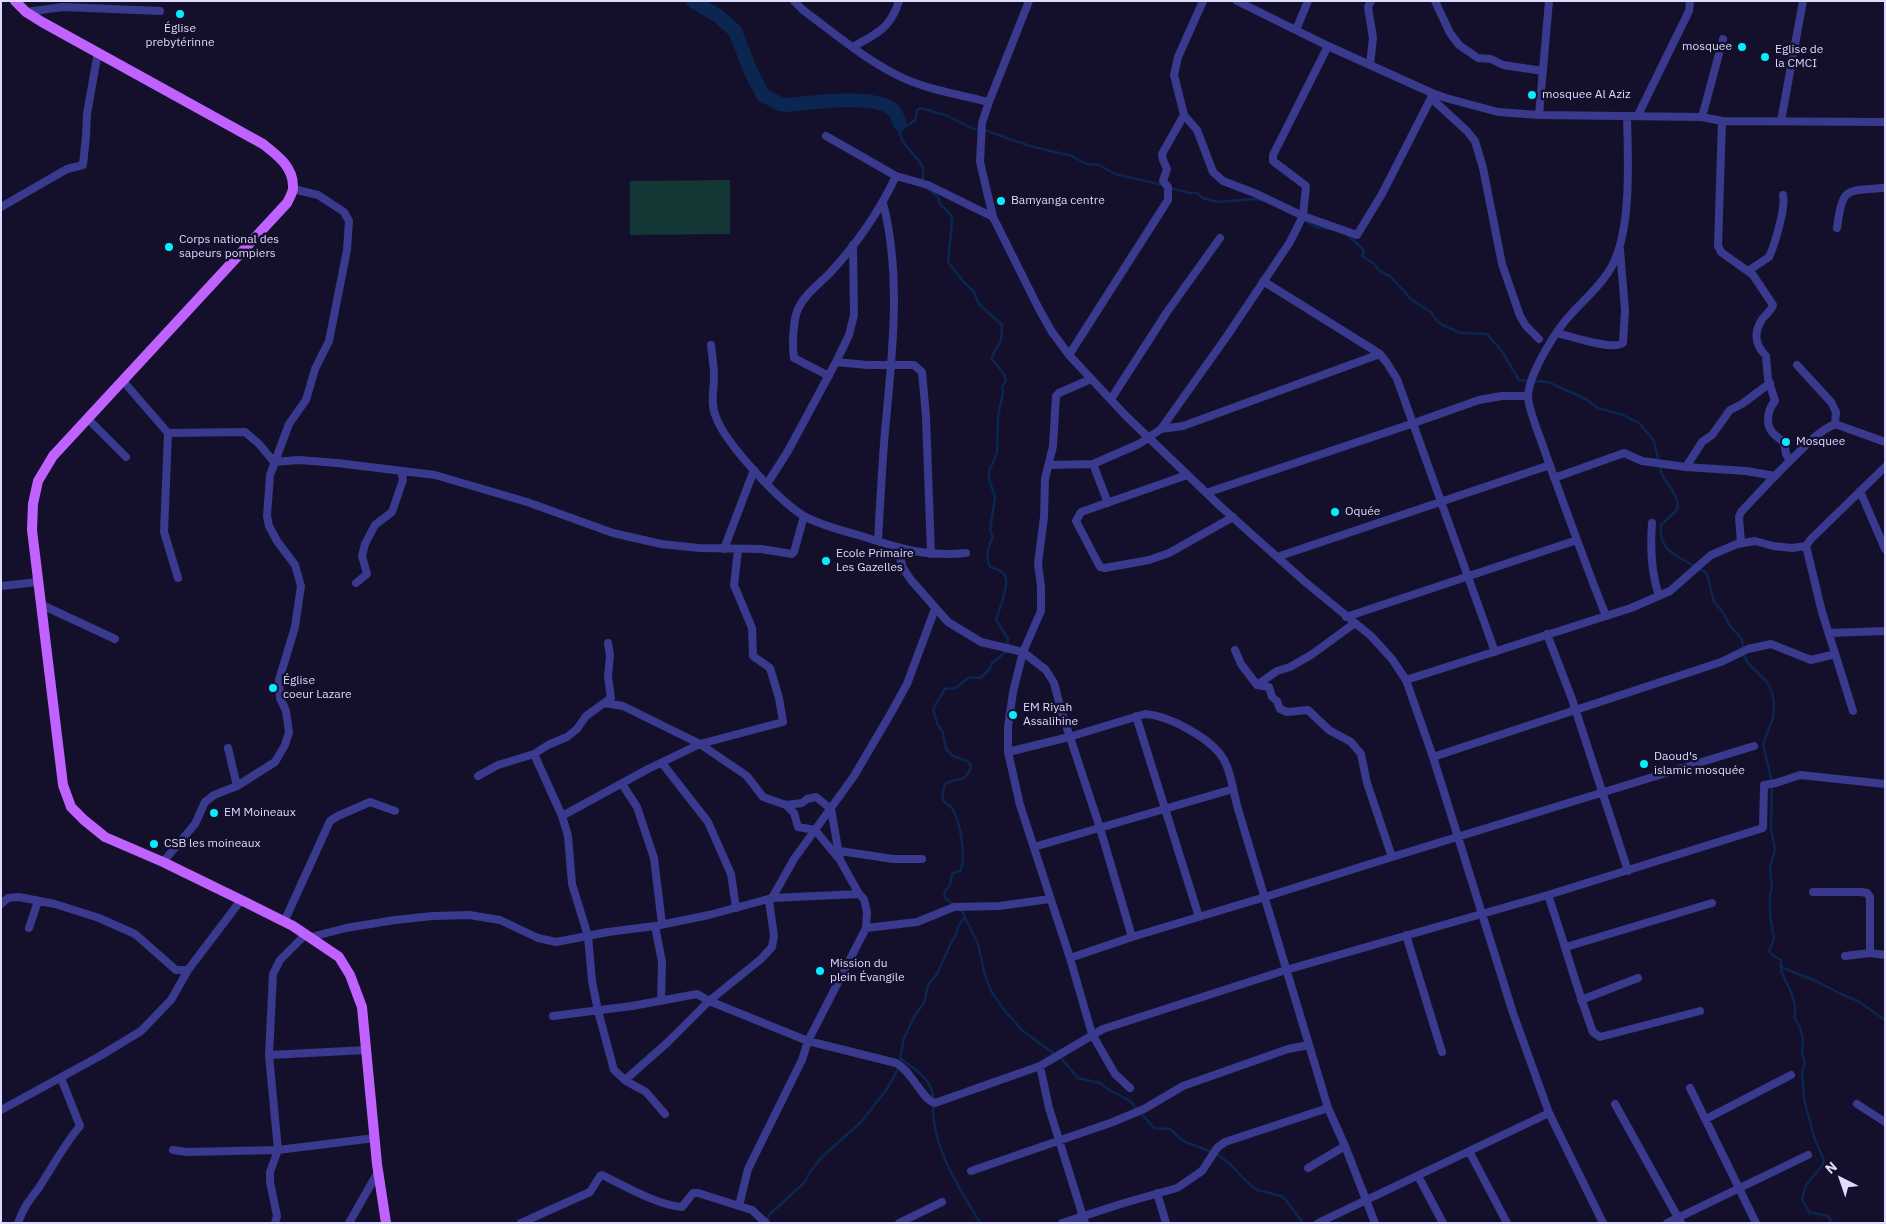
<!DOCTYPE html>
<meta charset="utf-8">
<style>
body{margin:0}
#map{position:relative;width:1886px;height:1224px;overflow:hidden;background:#14102c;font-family:"IBM Plex Sans",sans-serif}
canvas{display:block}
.frame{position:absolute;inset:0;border:2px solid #dedbff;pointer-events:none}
.north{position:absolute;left:1816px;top:1154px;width:50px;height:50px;-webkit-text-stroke:4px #14102c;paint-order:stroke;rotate:319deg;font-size:14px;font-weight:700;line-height:20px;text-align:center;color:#dedbff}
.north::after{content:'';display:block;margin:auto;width:18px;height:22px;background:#dedbff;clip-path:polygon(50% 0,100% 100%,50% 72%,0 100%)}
</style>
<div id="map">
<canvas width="1886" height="1224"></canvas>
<div class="frame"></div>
<div class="north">N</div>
</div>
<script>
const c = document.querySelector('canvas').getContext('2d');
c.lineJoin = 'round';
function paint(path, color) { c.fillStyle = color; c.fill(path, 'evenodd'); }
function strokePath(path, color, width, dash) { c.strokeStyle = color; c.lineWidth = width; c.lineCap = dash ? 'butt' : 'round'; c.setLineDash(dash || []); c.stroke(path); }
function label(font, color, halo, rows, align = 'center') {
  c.font = font + ' "IBM Plex Sans",sans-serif'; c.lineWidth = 5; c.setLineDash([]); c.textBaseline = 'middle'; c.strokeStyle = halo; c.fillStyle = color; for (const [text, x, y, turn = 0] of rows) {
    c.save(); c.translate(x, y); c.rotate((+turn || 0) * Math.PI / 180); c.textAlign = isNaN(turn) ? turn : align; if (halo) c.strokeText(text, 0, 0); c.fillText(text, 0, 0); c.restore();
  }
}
paint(new Path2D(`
 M730,180V234L630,235V181Z`), '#123734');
strokePath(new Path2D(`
 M923,183C922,177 925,171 922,166C915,151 897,146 900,124L907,126L915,120L917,110L921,108L948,116L973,129L987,131L1030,146L1072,156L1086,164L1099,165L1115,174L1163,185
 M1170,188L1189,193H1197L1203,198L1218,202L1255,199L1264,201
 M928,189L938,197L940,204L951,215L952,222L948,262L962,280L974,292L979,304L1002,325L1001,341L992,356V359L1004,374L1006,380L1002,387L1003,393L998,416L997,453L989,471V479L995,497L990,531L993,537C988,546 985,557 990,567C995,569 1000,569 1004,574C1011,582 999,609 996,620L1008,639L1007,651L992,663L989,670L980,678L969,677L956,688L945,689L933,709L937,723L943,733L946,749L953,756L967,761L971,765C968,783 954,778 945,784C944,789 941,796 943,800C945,804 949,805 952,808C960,821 967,858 960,871L952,874L950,885L944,893L946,899L954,905
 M1304,220L1316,227L1331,229
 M1348,235L1364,250L1362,256L1373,263L1381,272L1390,276L1412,300L1431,312L1437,321L1442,325L1461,333L1487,334L1501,350L1519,380L1548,382L1586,399L1598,408L1623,415L1639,423L1654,441L1662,475L1672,490L1678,502L1677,510L1661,525C1657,557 1690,559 1707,574L1714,602L1723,612L1730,626L1742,639L1743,649
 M1744,654L1747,662L1767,682L1772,692L1774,703L1773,718L1763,744L1772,783L1771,829L1775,850L1770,868L1772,888L1770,894V916L1774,939L1769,951L1772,955L1781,960C1781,964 1780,969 1782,973C1787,985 1799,1003 1794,1017L1800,1028L1803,1039L1802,1053L1805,1063L1802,1073L1804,1099L1814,1137L1824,1160L1822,1166L1806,1185L1802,1199L1809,1212L1828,1216L1832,1223
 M961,909L978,944L985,975L991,991L1005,1011L1023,1031L1056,1055
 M1781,967L1818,982L1841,994L1858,1001L1885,1020
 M1060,1057L1078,1078L1100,1083L1108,1089L1130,1101L1154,1128L1170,1129L1183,1141L1217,1154L1230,1164L1245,1180L1257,1190L1281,1196L1285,1199L1303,1223
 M901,1059C915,1069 933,1080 933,1099
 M933,1105C932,1148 959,1187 980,1223
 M766,1221L770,1214L804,1183L810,1172L821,1158L861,1122L887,1089L898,1069L904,1038L915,1015L924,1003L928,985L937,974L951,943L955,936L959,925L964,918`), '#0a2651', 2.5);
strokePath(new Path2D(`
 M693,1L718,16L735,31L751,72L763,95L780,104L788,105C812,102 876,94 893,110C897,114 898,119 900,124`), '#0a2651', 14);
strokePath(new Path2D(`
 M794,1L803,10C835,34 867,61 903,78C929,90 961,95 989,102
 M1029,1L989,102L982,123L980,162L993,217L1039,309L1052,332L1069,355L1126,416L1220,506L1304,581L1371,636L1392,659L1406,680L1433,757L1513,1013L1549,1113L1603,1223
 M1203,1L1178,57L1174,75L1184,115L1197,130L1213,172L1223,181L1257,194L1303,216L1357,235L1382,194L1431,98
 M1237,1L1328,46L1432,93L1446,98L1498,112L1539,115L1702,117L1722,121L1885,122
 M1435,1L1450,33L1459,45L1478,58L1491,59L1503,65L1543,71
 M26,12L63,7L160,11
 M1296,30L1308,1
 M853,47C877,33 890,29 899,1
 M1370,65L1373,38L1368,7L1371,1
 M1432,94L1431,98L1467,131L1475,141L1483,168L1502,264L1520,316L1526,326L1539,339
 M1539,115L1549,1
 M1638,115L1689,11L1690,1
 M1702,117L1723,39
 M1722,121L1718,246L1721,252L1753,275L1773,305C1771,312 1764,315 1761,321C1753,335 1756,346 1766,356L1768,379L1775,401C1768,409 1765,423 1772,432C1775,436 1780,439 1784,442L1786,454L1790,461
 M1781,121L1803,1
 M826,136L896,176
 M1,207L67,169L83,165L86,136L87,114L98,52
 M1837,228C1843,186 1845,191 1885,188
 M1748,271L1769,257C1775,244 1786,207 1783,195
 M1557,333C1570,336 1613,351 1623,343L1625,310L1620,250
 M711,345C712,355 714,366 714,376C714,389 710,404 716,417C725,443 780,502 804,516C820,525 840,530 858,535C900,548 921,557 966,553
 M1380,354L1387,363L1397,379L1495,652
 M1069,355L1168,200V187L1163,181L1167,169L1163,160L1162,154L1184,115
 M836,362L867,365H914L922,372L926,416L931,554
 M1797,365L1831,402L1836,412L1835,424
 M829,376L794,358C792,346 793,320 798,309C805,294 818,285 829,274C856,245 879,212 896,176L928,185L993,217
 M1091,379L1059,393L1056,396L1053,446L1045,479L1044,517L1038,564L1041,586V611L1023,652L1013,692L1008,727V752L1020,805L1070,958L1092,1034L1115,1074L1130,1088
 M123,381L168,433L245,432L259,444L274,462L299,460L337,463L435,475L527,502L613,533L661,544L699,548L761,549L792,554L794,552L804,516
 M1111,399L1167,312L1220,238
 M87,418L126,457
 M1161,429L1183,426L1380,354L1263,281
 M168,433L164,532L178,578
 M1093,464L1108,503
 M1049,465L1093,464L1139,444L1161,429L1227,336L1290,242L1303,216L1306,186L1273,161V155L1328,46
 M1686,467L1702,442L1712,435L1730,410L1742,404L1770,383
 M1187,475L1081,512L1076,521L1100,567L1105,568L1149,560L1169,553L1233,517
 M1554,478L1624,453L1642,461L1686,467L1746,471L1775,476
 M767,484L788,451L836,362L849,335L854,315L853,245
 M1860,491L1885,549
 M1206,493L1414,423L1479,400L1502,396H1528
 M1652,523C1650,549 1651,572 1659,596
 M878,541C880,504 882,467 885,431C892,357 902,276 883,203
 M1741,543L1739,517L1741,512C1759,493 1776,474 1795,456C1807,444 1819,431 1835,424L1885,442
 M897,548L903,568L911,580L948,622L981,642L1023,652L1046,670L1054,683L1061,710L1100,828L1132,937
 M724,549L754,470
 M1277,557L1550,465
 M356,583L367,574L362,556L365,544L375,525L392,512L403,480L401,471
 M1,586L38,582
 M42,605L115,639
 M1606,616C1584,561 1564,505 1544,449C1540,437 1527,406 1528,395C1530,372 1557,328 1573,312C1586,298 1603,283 1612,266C1632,228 1628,159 1627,116
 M1346,617L1577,540
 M1829,633L1885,631
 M1547,634L1572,699L1628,871
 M1235,650L1241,664L1257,685L1269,687L1272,697L1277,701L1280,709L1287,712L1308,710L1329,730L1351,742L1361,754L1367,783L1392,857
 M1406,680L1631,608L1670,591L1711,555L1737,544L1755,541L1773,546L1792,548L1806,546
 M1257,685L1277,671L1290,667L1311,655L1355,623
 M604,703L623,706L700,744L747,776L763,797L786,805L802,803L807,799L816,797L831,809L840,860L859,894L864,899L867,912L866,928L808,1041L802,1060L748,1169L739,1206
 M1853,711L1822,612L1806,546L1811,539L1885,467
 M1136,716L1199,917
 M228,748L237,786
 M1008,752L1069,737L1145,714C1170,716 1216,740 1226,764C1232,778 1234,795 1238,809L1328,1108L1345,1146L1375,1223
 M534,754L562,816L568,836L572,884L588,936L592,981L598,1011L614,1070L626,1081L646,1092L665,1114
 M1433,757L1721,662L1748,649L1771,644L1811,660L1835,654
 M662,763L708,822L731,874L736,908
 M478,776L498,765L534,754L548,745L567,737L577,729L586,716L611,698L608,677L610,655L608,643
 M622,784L637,807L654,858L662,924
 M786,805L794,813L798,827L815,830L840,860
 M562,816L648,769L700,744L783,722L779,698L770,668L753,656L752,628L734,585L738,550
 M1034,847L1233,789
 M840,851L893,859H922
 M163,862L195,824L205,802L214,795L237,786L275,762L285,745L289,732L286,711L280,698L279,680L295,627L301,586L295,565L277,541L269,526L267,516L270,475L289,424L306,400L315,369L329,341L347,250L349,221L344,212L318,195L293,189
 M1813,892H1861L1867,893L1870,897V953
 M1548,895C1564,941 1576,987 1593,1032L1600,1037L1700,1011
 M772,898L794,859L854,776L891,713L907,684L935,609
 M1,904L8,898L19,897L55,904L99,918L135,934L176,970H188
 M284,922L330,821L338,816L370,802L395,811
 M655,926L662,962L661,1001
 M29,928L38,901
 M866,928L917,922L954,907L999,906L1050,899
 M1406,935L1442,1052
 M311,937L346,928L395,920L433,916L469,915L500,920L538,938L556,942L608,932L655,926L709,915L772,898L859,894
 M1566,947L1712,903
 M1845,956L1870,953L1885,955
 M1070,958L1132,937L1265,897L1392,857L1754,746
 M1581,1000L1638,978
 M553,1016L632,1006L697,994L709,1001L808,1041L896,1063C912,1071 922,1100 935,1103L1040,1066L1103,1029L1286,970L1548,895L1763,828L1764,785L1776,783L1800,775L1885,784
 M269,1055L367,1050
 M1040,1066L1049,1108L1085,1223
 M625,1080L668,1042L709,1001L761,959L772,947L774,936L769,900
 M1690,1088L1756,1223
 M1615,1104L1681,1223
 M1857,1104L1885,1122
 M1,1110L100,1056L141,1031L171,1000L188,970L241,900
 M1706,1119L1791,1075
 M173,1150L187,1152L278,1150L375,1138
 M1469,1151L1507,1223
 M1308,1168L1345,1146
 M971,1171L1113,1122L1144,1109L1183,1086L1288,1049L1309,1045
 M1418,1176L1443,1223
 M1157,1193L1166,1223
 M18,1223C24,1207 28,1202 38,1189C52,1168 63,1146 80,1126L61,1078
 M275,1223L277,1216L270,1182V1172L278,1150L269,1055L273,974L280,960L306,934
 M349,1223L378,1172
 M521,1223L590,1192L600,1176L602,1175C625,1186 657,1205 682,1207L693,1193H698L752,1210L766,1223
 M899,1223L942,1202
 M1062,1223L1124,1203L1177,1188L1202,1171L1217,1148L1225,1142L1328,1108
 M1318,1223L1549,1113
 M1667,1223L1808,1155`), '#39398d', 8);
strokePath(new Path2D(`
 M15,1L26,12L42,22L263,144C277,155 294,167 293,188C293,192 289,199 287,203L53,456L38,481L33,504L32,530L63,785L71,807L84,820L105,837L163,862L241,900L293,926L339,957L350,975L362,1007L377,1164L386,1223`), '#c062ff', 10);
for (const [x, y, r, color] of [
 [180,14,5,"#07edff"],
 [1742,47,5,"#07edff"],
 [1765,57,5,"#07edff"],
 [1532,95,5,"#07edff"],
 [1001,201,5,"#07edff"],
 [169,247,5,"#07edff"],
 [1786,442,5,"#07edff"],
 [1335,512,5,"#07edff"],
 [826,561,5,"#07edff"],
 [273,688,5,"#07edff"],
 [1013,715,5,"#07edff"],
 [1644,764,5,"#07edff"],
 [214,813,5,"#07edff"],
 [154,844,5,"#07edff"],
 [820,971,5,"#07edff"]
]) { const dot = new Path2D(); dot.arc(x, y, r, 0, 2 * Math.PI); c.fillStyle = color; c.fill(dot); strokePath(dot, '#14102c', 2); }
label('12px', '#dedbff', '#14102c', [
 ["Église",180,29,"center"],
 ["prebytérinne",180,43,"center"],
 ["mosquee",1732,47,"right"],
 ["Eglise de",1775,50],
 ["la CMCI",1775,64],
 ["mosquee Al Aziz",1542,95],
 ["Bamyanga centre",1011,201],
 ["Corps national des",179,240],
 ["sapeurs pompiers",179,254],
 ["Mosquee",1796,442],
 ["Oquée",1345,512],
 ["Ecole Primaire",836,554],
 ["Les Gazelles",836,568],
 ["Église",283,681],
 ["coeur Lazare",283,695],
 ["EM Riyah",1023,708],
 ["Assalihine",1023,722],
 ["Daoud's",1654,757],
 ["islamic mosquée",1654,771],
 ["EM Moineaux",224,813],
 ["CSB les moineaux",164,844],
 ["Mission du",830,964],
 ["plein Évangile",830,978]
], 'left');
</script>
